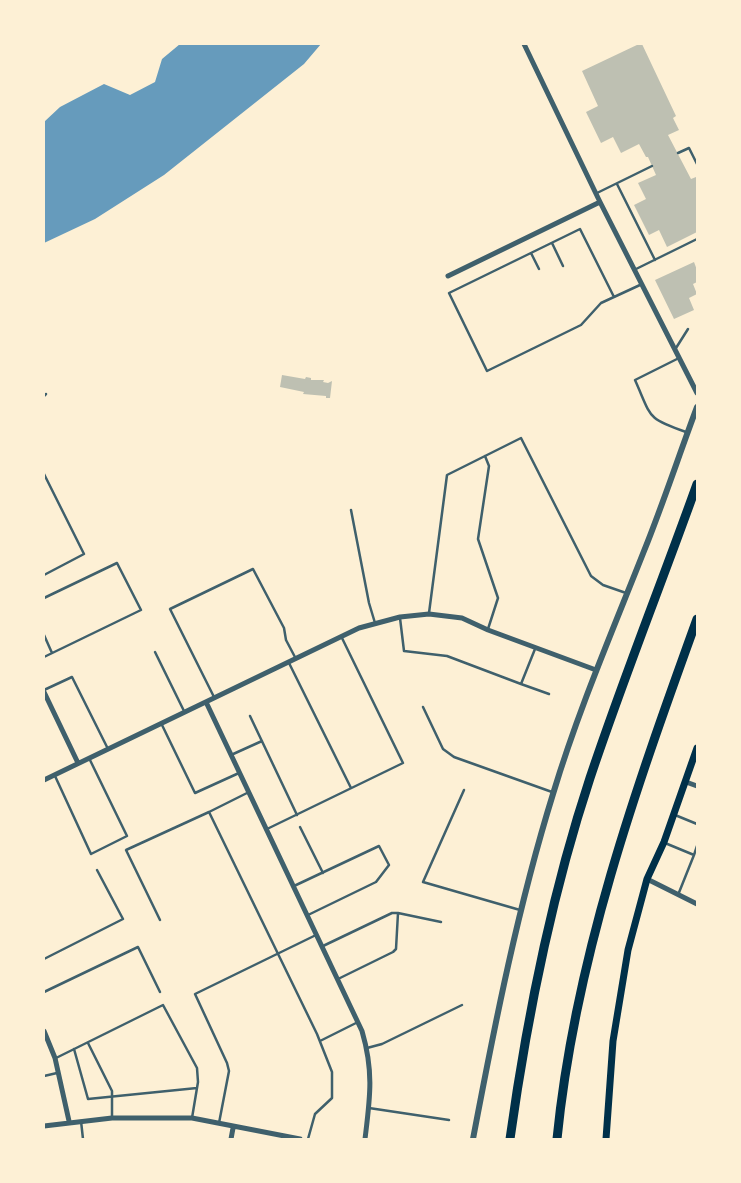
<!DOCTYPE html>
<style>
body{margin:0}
#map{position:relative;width:741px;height:1183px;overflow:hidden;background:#fdf0d5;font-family:Commissioner,sans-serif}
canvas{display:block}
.frame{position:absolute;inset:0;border:45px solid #fdf0d5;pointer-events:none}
</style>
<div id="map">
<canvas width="741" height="1183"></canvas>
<div class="frame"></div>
</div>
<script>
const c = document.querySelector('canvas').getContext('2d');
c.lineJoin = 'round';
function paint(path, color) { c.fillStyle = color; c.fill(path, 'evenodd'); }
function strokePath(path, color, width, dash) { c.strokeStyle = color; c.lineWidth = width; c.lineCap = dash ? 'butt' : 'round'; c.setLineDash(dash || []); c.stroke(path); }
paint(new Path2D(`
 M180,44H321L304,64L164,175L95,219L44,243V122L60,107L104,84L130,95L155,82L162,59Z`), '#669bbc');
paint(new Path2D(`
 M639,44H642L676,116L673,118L679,130L668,135L691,179L696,177L697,179V232L667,247L659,230L649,235L634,205L646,199L638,183L656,175L648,157H646L639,144L621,153L613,137L601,143L586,112L598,106L582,71Z
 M694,262L697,270V282L693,284L697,294L689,298L694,310L674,319L655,280Z
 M282,375L305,379L306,377L311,378V380H324L323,382L328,383L332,381L330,398H326V396L303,394L304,392L280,387Z`), '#bec0b2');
strokePath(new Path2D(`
 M678,153L689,148L697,164
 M617,184L655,260
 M597,193L652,166
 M552,243L563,266
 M531,253L539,269
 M634,270L697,239
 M614,297L580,229L449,293L487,371L581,325L601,303L640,285
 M676,348L688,329
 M679,358L635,380C652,418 646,418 686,432
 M44,396L46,394
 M485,456L489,466L478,539L498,598L488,629
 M44,474L84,554L44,575
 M351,510L369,603L375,623
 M44,598L117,563L141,610L44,657
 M429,613L447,475L521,438L591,576L603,585L626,593
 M400,618L404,651L447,656L521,684
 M44,635L52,653
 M535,649L521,684L549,694
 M155,652L184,711
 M289,663L351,788
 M44,690L72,677L108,749
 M214,697L170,609L253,569L284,628L286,640L296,659
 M423,707L443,749L454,757L552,792
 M250,716L297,815
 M162,725L195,793L239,773
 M231,755L262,741
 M55,776L91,854L127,836L89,758
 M464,790L423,882L520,910
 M249,792L209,812L317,1034L332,1072V1098L315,1114L308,1139
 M675,815L697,824
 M300,827L323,873
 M267,829L403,763L341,636
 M665,843L694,855L678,895
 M694,855L697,846
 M294,886L379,846L389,865L376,882L308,915
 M398,913L441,922
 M160,920L126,850L209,812
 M323,946L392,913H398L396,949L393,952L338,979
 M44,959L123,919L97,870
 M44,992L138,947L160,992
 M320,1041L358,1022
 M88,1043L112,1091V1118
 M367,1048L382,1044L462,1005
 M74,1049L88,1099L197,1088
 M56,1058L163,1005L197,1068L198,1082L192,1118
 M44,1076L57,1073
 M369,1108L449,1120
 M81,1121L83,1139
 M219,1123L229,1071L227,1063L195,994L316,935`), '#3f606c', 2.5);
strokePath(new Path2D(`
 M524,44L600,202L697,393
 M448,276L600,202
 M44,692L78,763
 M206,702L362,1031C374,1072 370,1098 365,1139
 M44,780L359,628L400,617L429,614L462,618L488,630L596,670
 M686,782L697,786
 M647,879L697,904
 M44,1031L55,1058L69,1121
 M44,1126L112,1118H192L300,1139
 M231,1139L233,1128`), '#3f606c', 5);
strokePath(new Path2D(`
 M473,1139C495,1023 518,907 553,794C578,711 612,632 644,551C663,504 679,455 697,407`), '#3f606c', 6);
strokePath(new Path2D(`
 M606,1139L613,1041L628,950L647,879L664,842L697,748`), '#003049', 7);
strokePath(new Path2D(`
 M510,1139C527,1017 551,896 590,778C623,679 662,582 697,484
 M557,1139C575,958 636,788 697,619`), '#003049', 9);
</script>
